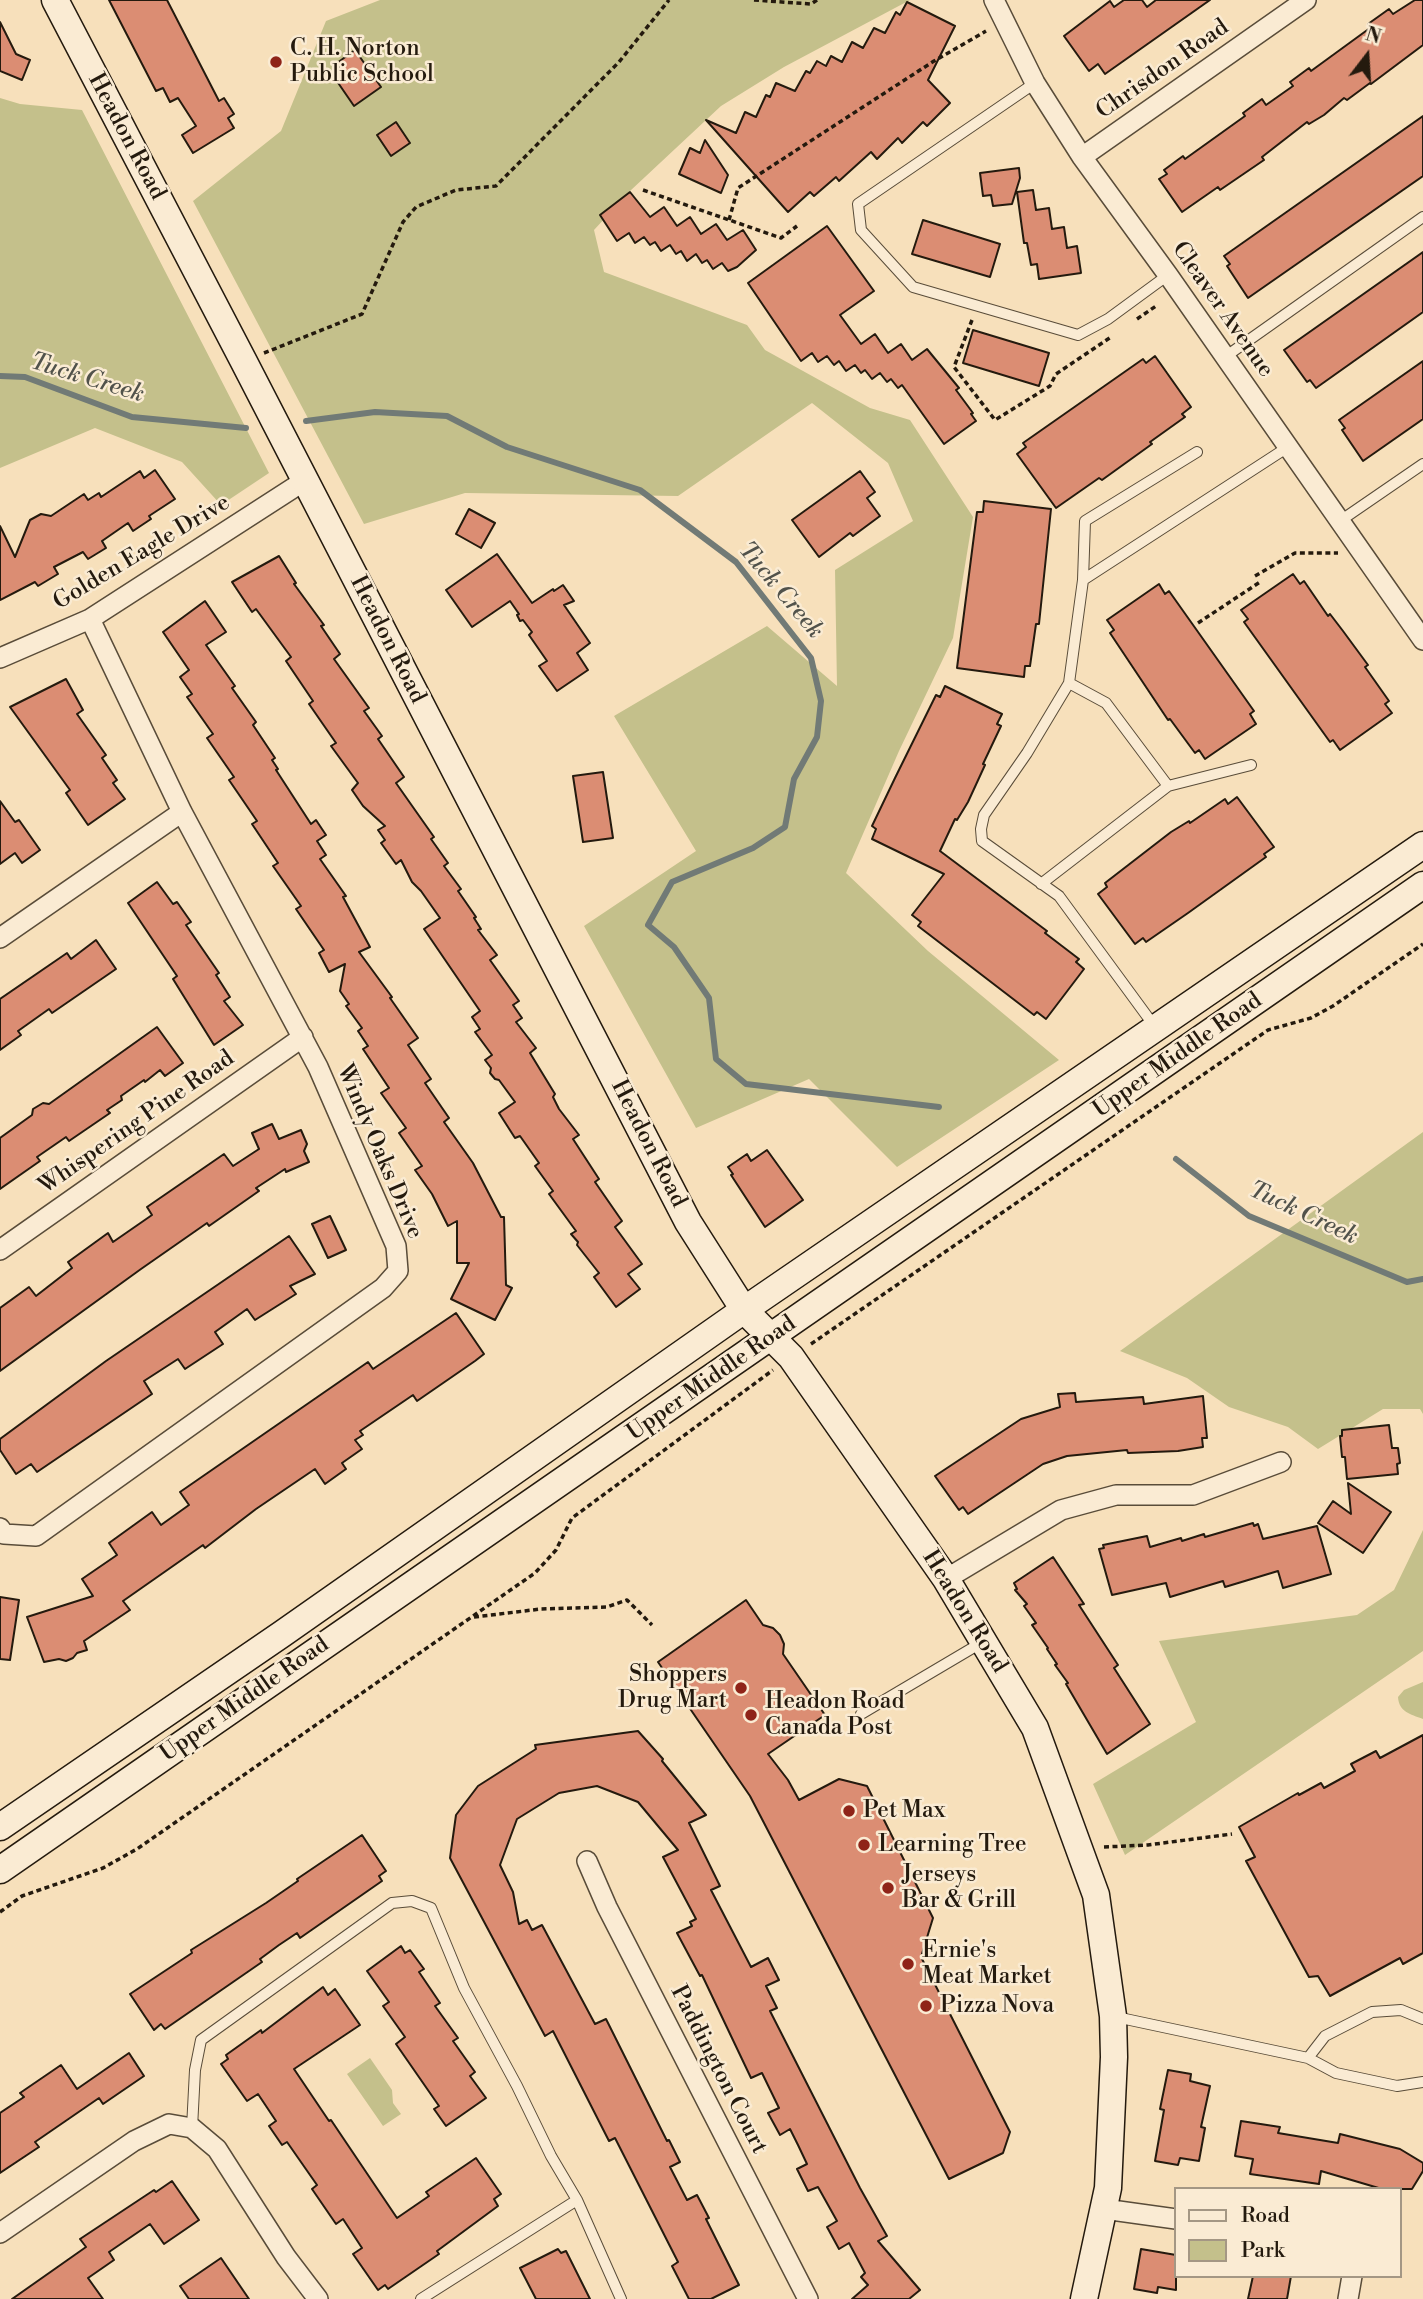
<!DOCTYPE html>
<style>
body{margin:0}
#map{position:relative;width:1423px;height:2299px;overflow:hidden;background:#f7e0bb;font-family:"Libre Bodoni",serif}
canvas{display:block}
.legend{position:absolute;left:1174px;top:2187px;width:228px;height:91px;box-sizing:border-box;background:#faebd3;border:2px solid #a49784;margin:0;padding:9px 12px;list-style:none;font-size:21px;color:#241a0e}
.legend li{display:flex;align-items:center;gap:14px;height:35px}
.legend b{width:35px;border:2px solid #a49784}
.north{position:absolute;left:1332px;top:21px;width:70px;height:70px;-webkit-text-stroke:5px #faebd3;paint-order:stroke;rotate:17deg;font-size:19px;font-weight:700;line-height:28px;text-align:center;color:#241a0e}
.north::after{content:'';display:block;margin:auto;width:24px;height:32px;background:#241a0e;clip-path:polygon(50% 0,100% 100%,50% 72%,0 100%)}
</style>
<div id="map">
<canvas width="1423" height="2299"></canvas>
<ul class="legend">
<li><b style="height:9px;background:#faebd3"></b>Road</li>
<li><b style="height:19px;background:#c4c08b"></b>Park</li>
</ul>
<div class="north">N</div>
</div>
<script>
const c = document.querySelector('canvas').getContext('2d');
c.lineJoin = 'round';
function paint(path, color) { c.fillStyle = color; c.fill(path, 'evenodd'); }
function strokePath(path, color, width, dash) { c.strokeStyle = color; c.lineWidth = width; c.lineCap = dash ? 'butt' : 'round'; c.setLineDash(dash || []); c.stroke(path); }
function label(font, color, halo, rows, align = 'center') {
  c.font = font + ' "Libre Bodoni",serif'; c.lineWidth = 5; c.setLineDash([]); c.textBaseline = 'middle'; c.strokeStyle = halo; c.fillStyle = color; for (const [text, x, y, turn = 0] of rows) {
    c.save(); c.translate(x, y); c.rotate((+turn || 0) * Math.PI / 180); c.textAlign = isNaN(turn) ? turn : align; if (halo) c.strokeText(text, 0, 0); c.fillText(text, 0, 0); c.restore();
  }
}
paint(new Path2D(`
 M380,0H910L784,67L721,106L630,191L594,230L604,272L747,325L765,350L870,408L910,420L973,517L953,638L899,751L846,873L928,951L1059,1060L897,1167L809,1079L696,1128L584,926L696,851L614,716L767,626L837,686L835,570L913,521L888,463L812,403L678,496L465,493L364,524L193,201L281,131L326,21Z
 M0,98L20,104L82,110L269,473L221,505L182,462L95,428L0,468Z
 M1423,1132V1414L1420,1409H1383L1318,1449L1288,1427L1229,1407L1187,1378L1120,1351Z
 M1423,1530V1651L1125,1855L1093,1784L1196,1722L1159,1641L1357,1615L1394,1590Z
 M1423,1682V1719C1410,1714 1399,1712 1398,1697L1404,1690Z
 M370,2058L392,2090L393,2103L401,2114L383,2126L347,2074Z`), '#c4c08b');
strokePath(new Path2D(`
 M0,376L25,377L132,417L246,428
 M306,421L375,412L447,416L507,447L640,490L736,562L811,658L821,701L817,737L794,779L785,827L753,848L672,882L648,925L674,947L709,998L716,1059L746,1084L939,1107
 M1176,1159L1249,1216L1407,1282L1423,1279`), '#717a76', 6);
const building = new Path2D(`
 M109,0H167L219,101L224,98L234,114L228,118L234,128L193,153L182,135L196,126L178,98L170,102L163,88L156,91Z
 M1124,0H1142L1147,7L1156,0H1210L1105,74L1098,64L1089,71L1064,36L1110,1L1114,7Z
 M1415,0H1423V45L1371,84L1370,83L1347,100L1344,98L1324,115L1309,124L1307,122L1262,157L1264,160L1220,190L1218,187L1182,212L1159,179L1167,174L1164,170L1183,156L1185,159L1245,116L1243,113L1262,99L1266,105L1293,86L1290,82L1309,68L1311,71L1370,28L1368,24L1389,9L1393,14Z
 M907,2L955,26L928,80L950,103L927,126L923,122L902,143L898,138L877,159L871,152L839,181L836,177L814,196L810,192L788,212L706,120L736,133L745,112L756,117L766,95L770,97L776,83L795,91L806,71L810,73L817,61L826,66L831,56L842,62L852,42L863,48L874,28L885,33L896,12L900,15Z
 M0,22L16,54L30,60L22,80L0,71Z
 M355,50L381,87L354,106L332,74L340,68L337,63Z
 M1423,116V176L1248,298L1227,266L1230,264L1224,256Z
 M396,122L410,143L391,156L377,135Z
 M705,140L728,175L721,193L679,174L690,148L700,153Z
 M1019,168L1020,178L1012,204L993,206L991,195L983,196L980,173Z
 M1033,190L1036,210L1049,208L1052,229L1064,227L1067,248L1077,246L1081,273L1039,279L1037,264L1031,265L1027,243H1024L1017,192Z
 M630,192L650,217L664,207L677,226L690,217L701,234L716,224L727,240L743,230L756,250L737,267L728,271L722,263L713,269L707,260L702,263L696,254L687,261L681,251L676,254L670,245L661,251L655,242L650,245L644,237L635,243L629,233L617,241L600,215Z
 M923,220L1000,244L990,277L912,254Z
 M827,226L874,291L840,315L861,344L875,334L888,353L901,344L912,360L927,349L959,388L956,390L973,413L971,414L976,421L944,444L902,385L898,388L891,379L887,382L880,373L872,379L865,370L861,373L855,365L846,371L839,361L834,365L827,356L818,362L812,353L801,361L748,283Z
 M1423,252V312L1316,388L1310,380L1307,382L1284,350Z
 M973,330L1049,353L1039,386L963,363Z
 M1155,356L1191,407L1182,414L1185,417L1150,442L1152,444L1102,480L1099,478L1056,508L1017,454L1026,447L1023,443L1143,359L1146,363Z
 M1423,361V419L1363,461L1342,430L1345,428L1339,420Z
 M155,470L175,499L149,516L151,519L133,531L128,523L102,541L106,548L88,559L83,552L54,567L58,574L38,586L35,582L0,600V526L15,557L30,520L41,514L51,516L84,494L88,500L99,493L101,497L140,471L144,478Z
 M860,471L875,492L867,498L880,516L853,536L850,533L819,557L792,520Z
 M984,501L1051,509L1039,624H1036L1030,666H1025L1024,677L957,668L977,512H983Z
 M469,509L495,523L481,548L456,534Z
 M497,554L532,603L553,589L554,591L563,585L574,601L564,605L590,643L577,653L588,670L557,691L539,666L547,661L529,635L532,632L523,620L520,621L517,615L519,614L510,601L472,627L446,590Z
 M279,556L296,583L294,584L324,625L321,626L340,654L334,659L369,708L364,711L382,736L378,739L404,777L396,783L434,837L431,839L448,863L444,866L461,889L458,891L476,917L474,918L481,929L478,930L497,955L490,960L519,1001L513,1005L522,1018L516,1022L536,1048L530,1053L555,1094L553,1097L559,1109L579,1135L573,1139L599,1179L595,1182L622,1221L615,1227L642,1264L628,1274L640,1289L616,1307L594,1277L599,1273L577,1245L578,1242L571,1234L576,1231L549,1194L553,1191L535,1166L539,1163L520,1136L515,1138L499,1113L515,1102L499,1080L495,1079L490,1073L491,1068L485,1060L492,1055L475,1032L480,1029L472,1017L480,1011L424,929L440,918L421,891L412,882L401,860L396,864L381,843L385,840L378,830L385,826L363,806L352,790L358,783L331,746L336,743L309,704L313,701L286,661L291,657L256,609L252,612L232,582Z
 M1293,574L1300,584L1304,581L1328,616L1330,614L1343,631L1368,665L1365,667L1389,701L1385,704L1392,713L1340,750L1333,740L1330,742L1244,622L1248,619L1241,610Z
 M1159,584L1165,594L1169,591L1254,711L1250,714L1256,724L1205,759L1199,750L1195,753L1170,719L1168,720L1110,633L1114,630L1107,620Z
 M205,601L226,632L206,645L235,686L232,688L256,722L253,725L275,758L272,760L278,769L276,770L311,824L316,820L326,835L317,841L326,855L320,859L346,896L343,897L370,947L359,952L392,997L390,998L418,1038L408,1045L431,1079L425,1083L449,1118L444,1122L473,1163L501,1217H504L506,1285L512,1288L495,1320L451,1299L469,1263H457V1221L448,1226L432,1194L415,1170L422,1166L399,1133L406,1128L381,1093L389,1088L363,1049L368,1046L358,1031L362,1028L346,1006L349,1004L340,991L345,964L329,972L319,953L324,950L296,909L301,906L273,866L278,863L252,824L257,821L229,780L234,777L207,738L213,734L187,697L192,694L180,677L189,670L163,632Z
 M66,679L83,710L77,714L106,755L102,758L117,780L113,783L125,799L88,825L66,793L70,790L10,707Z
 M945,686L1002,714L997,724L1001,726L983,764L985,765L968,802L957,820L955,819L940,851L1047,931L1045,933L1079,959L1076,962L1084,969L1046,1019L1037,1012L1034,1015L918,926L921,922L912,915L944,874L872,839L876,829L872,826L895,778L936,695L940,697Z
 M603,772L613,838L583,842L573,776Z
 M1237,797L1274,847L1264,854L1266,857L1188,913L1146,942L1143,938L1135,944L1098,894L1107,887L1105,883L1171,832L1189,821L1190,823L1225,799L1228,804Z
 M0,801L15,822L19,820L40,850L22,863L15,853L0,864Z
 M157,882L173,904L177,902L191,922L186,925L219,973L216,975L230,997L224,1001L243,1025L214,1045L173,979L177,976L128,903Z
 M96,940L116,969L52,1013L49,1009L18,1031L21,1035L0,1050V999L67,953L71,959Z
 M157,1027L183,1063L165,1076L160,1070L145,1082L144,1080L121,1096L122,1100L107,1110L110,1113L69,1141L66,1137L37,1157L40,1161L0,1189V1138L32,1115L33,1109L43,1103L49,1104Z
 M272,1124L279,1139L301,1130L307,1144L304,1151L309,1162L286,1172L285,1169L256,1188L259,1191L209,1226L207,1223L141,1269L0,1371V1308L29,1287L36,1296L72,1268L68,1262L108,1233L113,1242L152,1215L147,1207L224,1154L233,1166L259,1149L252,1133Z
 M767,1150L803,1200L765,1227L731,1175L733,1174L728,1167L747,1154L751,1161Z
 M330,1216L346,1250L328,1258L312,1224Z
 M289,1236L315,1274L290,1286L296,1294L255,1320L247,1309L215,1332L223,1344L185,1369L178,1359L144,1381L152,1394L37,1472L31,1464L16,1474L0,1450V1439L106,1361Z
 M456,1313L484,1354L475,1361L417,1401L413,1395L360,1431L363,1435L355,1440L362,1449L342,1463L346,1469L325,1484L315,1469L256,1509L205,1548L203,1545L123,1601L130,1610L84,1641L87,1650L77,1653L73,1658L66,1661L59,1659L44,1662L27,1617L93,1596L82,1579L117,1555L109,1543L152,1512L161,1525L189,1505L180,1492L368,1362L373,1369Z
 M1075,1393L1076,1402L1143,1397L1144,1404L1203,1396L1207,1438H1202L1203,1447L1178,1451L1128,1453L1127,1450L1067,1456L1043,1464L968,1514L963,1507L959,1510L935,1476L1021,1419L1060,1407L1058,1394Z
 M1389,1425L1392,1448H1398L1400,1463L1397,1464L1398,1474L1347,1479L1345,1457H1342L1340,1436H1342V1430Z
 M1348,1483L1391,1512L1363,1553L1318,1523L1333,1501L1351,1514Z
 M1253,1523L1254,1526L1258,1524L1263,1539L1317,1526L1331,1574L1283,1588L1278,1571L1225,1587L1223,1581L1170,1597L1166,1583L1112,1595L1099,1549L1104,1548L1103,1545L1147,1536L1150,1547L1181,1538L1182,1541L1204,1534L1205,1537Z
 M1053,1557L1084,1604L1079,1605L1118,1665L1114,1668L1150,1724L1107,1754L1066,1684L1068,1683L1055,1665L1057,1664L1047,1649L1048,1648L1032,1625L1036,1623L1024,1606L1027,1604L1015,1590L1017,1589L1014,1583Z
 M0,1597L19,1600L10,1660L0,1659Z
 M746,1600L763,1625L773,1628L780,1635L784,1644L783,1654L825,1715L768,1754L788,1780L799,1800L839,1779L867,1786L933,1918L921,1957L1010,2132L1003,2153L949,2179L750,1796L658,1662Z
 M638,1731L663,1759L662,1761L706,1815L689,1823L720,1886L711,1890L751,1967L768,1958L779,1980L766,1986L777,2008L770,2011L860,2188L887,2236L878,2241L920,2290L909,2299H852L868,2285L861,2277L865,2273L849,2243L839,2249L827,2227L837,2221L818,2187L808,2191L797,2169L807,2164L798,2145L790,2129L780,2135L768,2113L779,2108L762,2073L751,2078L702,1975L700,1976L677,1933L692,1926L690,1922L696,1919L663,1857L678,1850L638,1802L597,1786L559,1793L517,1819L500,1865L513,1892L519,1924L527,1920L532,1930L542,1925L595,2024L606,2019L667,2141L669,2140L680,2162L670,2167L687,2200L697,2195L709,2218L706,2219L739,2285L711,2299H689L672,2266L678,2262L615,2138L609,2141L553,2031L545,2036L450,1858L456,1815L478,1786L536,1749L535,1745Z
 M1423,1735V1953L1403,1964L1400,1958L1330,1996L1318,1976L1309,1977L1246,1861L1255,1857L1239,1827L1298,1793L1299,1795L1321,1783L1324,1788L1355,1771L1351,1764L1376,1751L1380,1758Z
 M362,1835L386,1871L379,1876L382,1881L300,1938L297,1933L279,1945L260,1959L262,1962L165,2029L161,2024L154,2030L130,1994L192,1953L191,1950L266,1903L298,1881L297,1879Z
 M401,1946L405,1953L410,1950L424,1969L419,1972L440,2003L435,2006L458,2038L453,2041L475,2072L470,2076L486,2098L446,2126L434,2109L439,2106L396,2044L405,2037L383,2006L389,2002L367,1971Z
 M323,1987L328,1995L335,1989L360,2025L294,2069L329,2121L331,2120L397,2218L429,2196L426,2192L476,2158L501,2194L494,2199L498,2206L437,2251L439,2254L388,2289L385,2285L378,2290L353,2254L362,2248L343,2219L336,2224L312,2189L317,2185L287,2142L282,2145L269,2126L276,2121L258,2094L247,2101L221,2064L228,2059L226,2055L261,2030L262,2033Z
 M129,2053L144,2076L103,2104L99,2098L35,2142L39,2147L0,2173V2113L24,2097L20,2093L61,2065L77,2089Z
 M1168,2070L1191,2074L1190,2081L1210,2086L1201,2127L1205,2128L1199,2161L1180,2158L1178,2165L1155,2161L1164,2110L1160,2109Z
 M1241,2121L1280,2127L1278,2133L1338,2143L1340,2134L1400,2149L1423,2163V2171L1412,2189H1382L1321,2171L1319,2184L1250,2174L1253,2159L1235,2156Z
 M172,2181L199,2220L164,2244L150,2224L109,2252L114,2260L88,2278L103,2299H12L86,2247L80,2239L154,2190L156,2192Z
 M558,2249L561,2253L566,2251L590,2299H536L520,2268Z
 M1141,2249L1176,2255V2290L1158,2287L1157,2293L1134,2289Z
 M221,2258L249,2299H189L180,2286Z
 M1253,2276H1291L1287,2299H1248Z`);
paint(building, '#db8d73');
strokePath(building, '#241a0e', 2);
const lane = new Path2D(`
 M1035,83L858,204L861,230L913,287L1078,335L1108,319L1168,275
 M1225,357L1423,217
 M1340,521L1423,464
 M1083,580L1288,447
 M1168,786L1251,765
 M1041,884L1168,786L1106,703L1069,683
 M1155,1027L1059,896L982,841L981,829L984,815L1027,753L1069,683L1083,580L1085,521L1197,452
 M861,1714L981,1643
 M1116,2017L1308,2058L1336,2073L1397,2086L1423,2082
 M1308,2058L1325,2036L1372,2012L1401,2010L1423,2019
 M192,2128L195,2070L201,2040L392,1903L412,1901L431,1908L464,1988L517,2086L551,2156L577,2200L621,2299
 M421,2299L577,2200`);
const street = new Path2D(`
 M994,0L1035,83L1082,157L1168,275L1423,640
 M1082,157L1306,0
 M0,658L90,619L304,481
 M0,938L182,812
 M0,1250L303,1037
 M0,1528L4,1534L36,1536L383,1288L398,1271L396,1246L318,1067L182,812L90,619
 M946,1579L1061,1510L1116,1495H1193L1281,1462
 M587,1861L607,1907L808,2299
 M1104,2209L1176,2219
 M0,2233L134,2141L169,2124L192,2128L217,2149L286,2257L318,2299
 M1348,2299L1352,2276`);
const secondary = new Path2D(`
 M55,0L243,360L688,1222L744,1310L791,1357L946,1579L1035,1728L1096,1895L1113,2016L1114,2057L1108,2188L1084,2299
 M0,1827L282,1634L744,1310L1423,845
 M0,1870L1423,885`);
strokePath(lane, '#594c39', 12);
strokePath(street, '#594c39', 22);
strokePath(secondary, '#241a0e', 29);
strokePath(new Path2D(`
 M754,0L811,4L817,0
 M643,190L781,238L797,226
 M729,220L738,188L934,61L986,31
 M1137,319L1156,306
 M972,320L954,367L995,420L1050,386L1056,374L1111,337
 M264,353L362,314L403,222L416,207L456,190L496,186L619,62L669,0
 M1255,576L1295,553H1338
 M1198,623L1260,582
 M811,1344L1268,1030L1311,1018L1333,1006L1423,944
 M474,1617L541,1609L607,1607L627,1600L652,1625
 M1104,1847L1148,1845L1232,1834
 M0,1912L22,1896L103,1868L137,1849L535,1573L556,1550L572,1518L773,1370`), '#241a0e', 3.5, [5, 3.5]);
strokePath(lane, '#faebd3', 10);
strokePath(street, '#faebd3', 19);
strokePath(secondary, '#faebd3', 26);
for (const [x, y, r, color] of [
 [276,62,7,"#8f2418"],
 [741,1688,7,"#8f2418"],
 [751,1715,7,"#8f2418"],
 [849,1811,7,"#8f2418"],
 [864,1845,7,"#8f2418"],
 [888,1888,7,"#8f2418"],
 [908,1964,7,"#8f2418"],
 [926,2006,7,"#8f2418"]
]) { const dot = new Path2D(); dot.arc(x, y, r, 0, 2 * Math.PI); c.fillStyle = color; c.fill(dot); strokePath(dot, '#faebd3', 2.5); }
label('23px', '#241a0e', '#faebd3', [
 ["C. H. Norton",290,49],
 ["Public School",290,75],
 ["Shoppers",727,1675,"right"],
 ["Drug Mart",727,1701,"right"],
 ["Headon Road",765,1702],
 ["Canada Post",765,1728],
 ["Pet Max",863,1811],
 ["Learning Tree",878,1845],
 ["Jerseys",902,1875],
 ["Bar & Grill",902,1901],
 ["Ernie's",922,1951],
 ["Meat Market",922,1977],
 ["Pizza Nova",940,2006]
], 'left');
label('23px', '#241a0e', '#faebd3', [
 ["Chrisdon Road",1163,70,-35],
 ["Headon Road",126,137,62],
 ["Cleaver Avenue",1222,310,55],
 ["Golden Eagle Drive",142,553,-31],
 ["Headon Road",387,640,63],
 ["Upper Middle Road",1178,1056,-35],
 ["Whispering Pine Road",137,1123,-35],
 ["Headon Road",648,1144,63],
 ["Windy Oaks Drive",379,1152,67],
 ["Upper Middle Road",712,1379,-35],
 ["Headon Road",964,1612,58],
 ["Upper Middle Road",245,1700,-35],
 ["Paddington Court",718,2070,63]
]);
label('italic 24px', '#51524b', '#faebd3', [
 ["Tuck Creek",87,379,17],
 ["Tuck Creek",780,591,50],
 ["Tuck Creek",1303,1214,25]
]);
</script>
